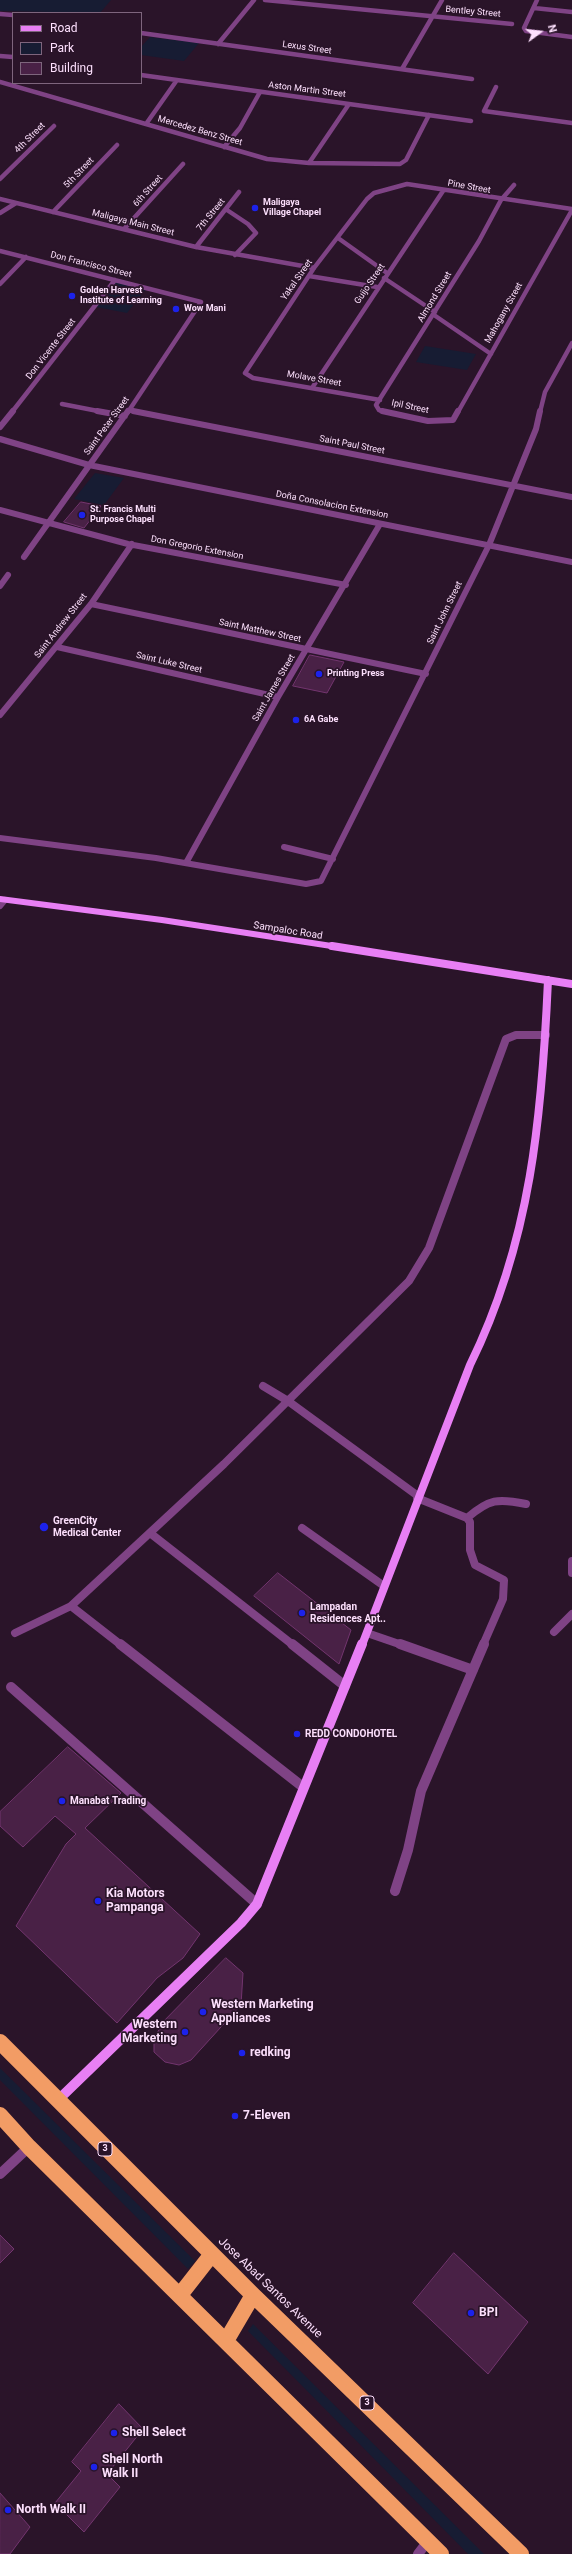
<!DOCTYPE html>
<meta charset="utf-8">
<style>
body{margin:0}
#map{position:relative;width:572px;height:2554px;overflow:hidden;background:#2a1429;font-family:Roboto,sans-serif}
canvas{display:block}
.legend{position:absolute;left:12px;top:12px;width:130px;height:72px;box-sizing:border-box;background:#2a1429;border:1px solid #7e657d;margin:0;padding:5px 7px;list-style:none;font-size:12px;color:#fcdffc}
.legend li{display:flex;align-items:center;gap:8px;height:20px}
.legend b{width:20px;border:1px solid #7e657d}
.north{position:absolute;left:520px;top:12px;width:40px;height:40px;-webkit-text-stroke:3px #2a1429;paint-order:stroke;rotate:75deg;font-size:11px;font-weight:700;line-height:16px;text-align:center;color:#fcdffc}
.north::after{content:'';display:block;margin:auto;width:14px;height:18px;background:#fcdffc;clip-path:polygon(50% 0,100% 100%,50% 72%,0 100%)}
</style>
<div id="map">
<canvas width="572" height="2554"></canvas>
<ul class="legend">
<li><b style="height:5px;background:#e87ff4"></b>Road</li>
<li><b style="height:11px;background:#171c33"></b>Park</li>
<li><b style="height:11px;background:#492146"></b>Building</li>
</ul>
<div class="north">N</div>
</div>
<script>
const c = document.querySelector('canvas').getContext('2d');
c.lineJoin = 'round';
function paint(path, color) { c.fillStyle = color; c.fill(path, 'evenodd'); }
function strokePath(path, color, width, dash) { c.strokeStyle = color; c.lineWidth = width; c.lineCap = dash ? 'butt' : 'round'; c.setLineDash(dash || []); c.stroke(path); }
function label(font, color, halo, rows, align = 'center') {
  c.font = font + ' Roboto,sans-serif'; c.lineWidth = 3.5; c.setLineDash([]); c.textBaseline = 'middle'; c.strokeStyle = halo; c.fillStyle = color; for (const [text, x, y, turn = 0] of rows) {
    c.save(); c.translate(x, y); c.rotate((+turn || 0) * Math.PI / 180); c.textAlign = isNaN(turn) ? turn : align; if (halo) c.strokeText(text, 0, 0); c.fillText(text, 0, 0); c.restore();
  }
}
paint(new Path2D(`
 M0,0H111L100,13L0,11Z
 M150,37L199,43L184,61L141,55V47Z
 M116,281L146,289L127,313L96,307Z
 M425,346L476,354L467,370L416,362Z
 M95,473L124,478L104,505L74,499Z
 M0,2068L195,2261L188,2269L0,2080Z
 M253,2324L484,2554H468L248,2331Z`), '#171c33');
const building = new Path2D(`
 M81,502L101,506L84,528L64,522Z
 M310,655L344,662L327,693L293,686Z
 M278,1573L351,1630L339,1664L254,1596Z
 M68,1747L121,1793L85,1828L200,1934L183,1958L157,1978L117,2023L16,1926L66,1844L76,1834L55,1816L23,1847L0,1826V1812Z
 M226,1958L243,1973L241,2005L191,2060L179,2065L165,2062L154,2052V2038L165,2020Z
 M0,2235L14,2249L0,2263Z
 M454,2253L528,2322L488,2374L413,2303Z
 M119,2404L143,2429L107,2474L120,2487L84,2532L55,2503L81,2471L72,2462Z
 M0,2493L30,2527L10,2554H0Z`);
paint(building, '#492146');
strokePath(building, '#73356f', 1);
strokePath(new Path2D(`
 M265,0L512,24
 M537,0L524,28L526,31L572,37
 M534,8L572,12
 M0,14L13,15
 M141,33L472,79
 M218,44L254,0
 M0,56L13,57
 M402,69L442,0
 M141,75L471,121
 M0,82L267,159L309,163L400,164L406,160L429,115
 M496,87L484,111L572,123
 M146,124L177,80
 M224,147L240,128L260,92
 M309,163L349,104
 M0,179L54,126
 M0,199L196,247L314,268
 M227,210L248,224L256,233L235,255
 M53,212L117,145
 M0,213L16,203
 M124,229L183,164
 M338,238L387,273
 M196,247L239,192
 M0,251L201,302L128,412
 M309,276L377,287
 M384,278L435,312
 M0,284L26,257
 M434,315L491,354
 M312,388L443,191
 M380,400L253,378L245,373L314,268L367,199L374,193L407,184L572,209
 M62,404L103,412
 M129,410L138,412
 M12,412L115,280
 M387,412L379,410L376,405L479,241L501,200L514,185
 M458,412L572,210
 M540,412L545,392L572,343`), '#7f4385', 4.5);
strokePath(new Path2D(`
 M97,411L125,416
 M133,411L572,497
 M382,411L428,421L453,420L458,411
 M0,427L13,411
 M0,439L89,465L572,562
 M0,510L128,544L346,585
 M24,557L128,411
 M0,586L8,575
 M91,604L426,674
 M57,647L278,697
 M0,715L91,604L132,544
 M0,838L156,858L306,884L321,881L489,545L536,429L540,411
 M284,847L333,859
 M186,863L278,697L380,524
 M0,906L5,900`), '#7f4385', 6);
strokePath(new Path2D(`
 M263,1386L288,1401L418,1496
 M417,1498L467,1518C489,1499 498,1498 526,1504
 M467,1518L470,1522V1550L475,1565L504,1580L503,1599L483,1645
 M302,1528L384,1586
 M150,1533L293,1645
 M572,1561V1573
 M71,1606L121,1645
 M554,1632L572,1614
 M15,1633L71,1606L224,1464L409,1281L429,1248L506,1039L516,1035H546
 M367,1633L402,1645`), '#7f4385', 8);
strokePath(new Path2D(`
 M120,1644L303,1787
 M292,1644L345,1686
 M400,1644L473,1670
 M11,1687L257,1904
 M395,1891L408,1850L421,1791L484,1644
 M0,2174L29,2147
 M418,2554L428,2541`), '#7f4385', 10);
strokePath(new Path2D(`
 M0,899L162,920L338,947`), '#e87ff4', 6);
strokePath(new Path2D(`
 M332,946L572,984
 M362,1645L470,1365C531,1241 542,1116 548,980`), '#e87ff4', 8);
strokePath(new Path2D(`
 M57,2101L241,1923L257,1904L362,1644`), '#e87ff4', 10);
strokePath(new Path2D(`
 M0,2042L253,2295L521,2554
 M0,2115L29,2147L441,2554
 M180,2295L212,2254
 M226,2341L253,2295`), '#f29c65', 16);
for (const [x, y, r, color] of [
 [255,208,4,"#1c22eb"],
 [72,296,4,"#1c22eb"],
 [176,309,4,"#1c22eb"],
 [82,515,4,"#1c22eb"],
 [319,674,4,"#1c22eb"],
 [296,720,4,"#1c22eb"],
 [44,1527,5,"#1c22eb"],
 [302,1613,4,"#1c22eb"],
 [297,1734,4,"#1c22eb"],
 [62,1801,4,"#1c22eb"],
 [98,1901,4,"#1c22eb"],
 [203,2012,4,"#1c22eb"],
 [185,2032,4,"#1c22eb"],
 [242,2053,4,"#1c22eb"],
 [235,2116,4,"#1c22eb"],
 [471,2313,4,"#1c22eb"],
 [114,2433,4,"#1c22eb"],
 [94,2467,4,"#1c22eb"],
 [8,2510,4,"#1c22eb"]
]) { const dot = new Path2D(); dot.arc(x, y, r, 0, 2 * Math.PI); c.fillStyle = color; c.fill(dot); strokePath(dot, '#2a1429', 1.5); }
label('9px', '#fcdffc', '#2a1429', [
 ["Bentley Street",473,12,5],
 ["Lexus Street",307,48,8],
 ["Aston Martin Street",307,90,7],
 ["Mercedez Benz Street",200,131,16],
 ["4th Street",30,138,-45],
 ["5th Street",79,173,-46],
 ["Pine Street",469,187,10],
 ["6th Street",148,191,-48],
 ["7th Street",211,215,-51],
 ["Maligaya Main Street",133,223,14],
 ["Don Francisco Street",91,265,14],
 ["Yakal Street",297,280,-55],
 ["Guijo Street",370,284,-56],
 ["Almond Street",435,297,-59],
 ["Mahogany Street",504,313,-61],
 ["Don Vicente Street",51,349,-52],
 ["Molave Street",314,379,10],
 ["Ipil Street",410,407,12],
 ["Saint Peter Street",107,426,-54],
 ["Saint Paul Street",352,445,11],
 ["Doña Consolacion Extension",332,505,11],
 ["Don Gregorio Extension",197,548,11],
 ["Saint John Street",445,613,-64],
 ["Saint Andrew Street",61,626,-52],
 ["Saint Matthew Street",260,631,12],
 ["Saint Luke Street",169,663,13],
 ["Saint James Street",274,688,-60]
]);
label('bold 9px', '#fcdffc', '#2a1429', [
 ["Maligaya",263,203],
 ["Village Chapel",263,213],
 ["Golden Harvest",80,291],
 ["Institute of Learning",80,301],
 ["Wow Mani",184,309],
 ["St. Francis Multi",90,510],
 ["Purpose Chapel",90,520],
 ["Printing Press",327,674],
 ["6A Gabe",304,720]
], 'left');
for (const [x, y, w] of [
 [105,2149,14],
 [367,2403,14]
]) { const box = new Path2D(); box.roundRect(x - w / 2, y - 7, w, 14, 3); c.fillStyle = '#2a1429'; c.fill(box); strokePath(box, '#fcdffc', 1); }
label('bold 9px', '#fcdffc', null, [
 ["3",105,2149],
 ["3",367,2403]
]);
label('10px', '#fcdffc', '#2a1429', [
 ["Sampaloc Road",288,931,9]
]);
label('bold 10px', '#fcdffc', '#2a1429', [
 ["GreenCity",53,1521],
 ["Medical Center",53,1533],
 ["Lampadan",310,1607],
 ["Residences Apt..",310,1619],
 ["REDD CONDOHOTEL",305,1734],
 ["Manabat Trading",70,1801]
], 'left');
label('bold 12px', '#fcdffc', '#2a1429', [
 ["Kia Motors",106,1894],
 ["Pampanga",106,1908],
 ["Western Marketing",211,2005],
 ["Appliances",211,2019],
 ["Western",177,2025,"right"],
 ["Marketing",177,2039,"right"],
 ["redking",250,2053],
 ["7-Eleven",243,2116],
 ["BPI",479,2313],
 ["Shell Select",122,2433],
 ["Shell North",102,2460],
 ["Walk II",102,2474],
 ["North Walk II",16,2510]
], 'left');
label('12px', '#fcdffc', '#2a1429', [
 ["Jose Abad Santos Avenue",270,2288,44]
]);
</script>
